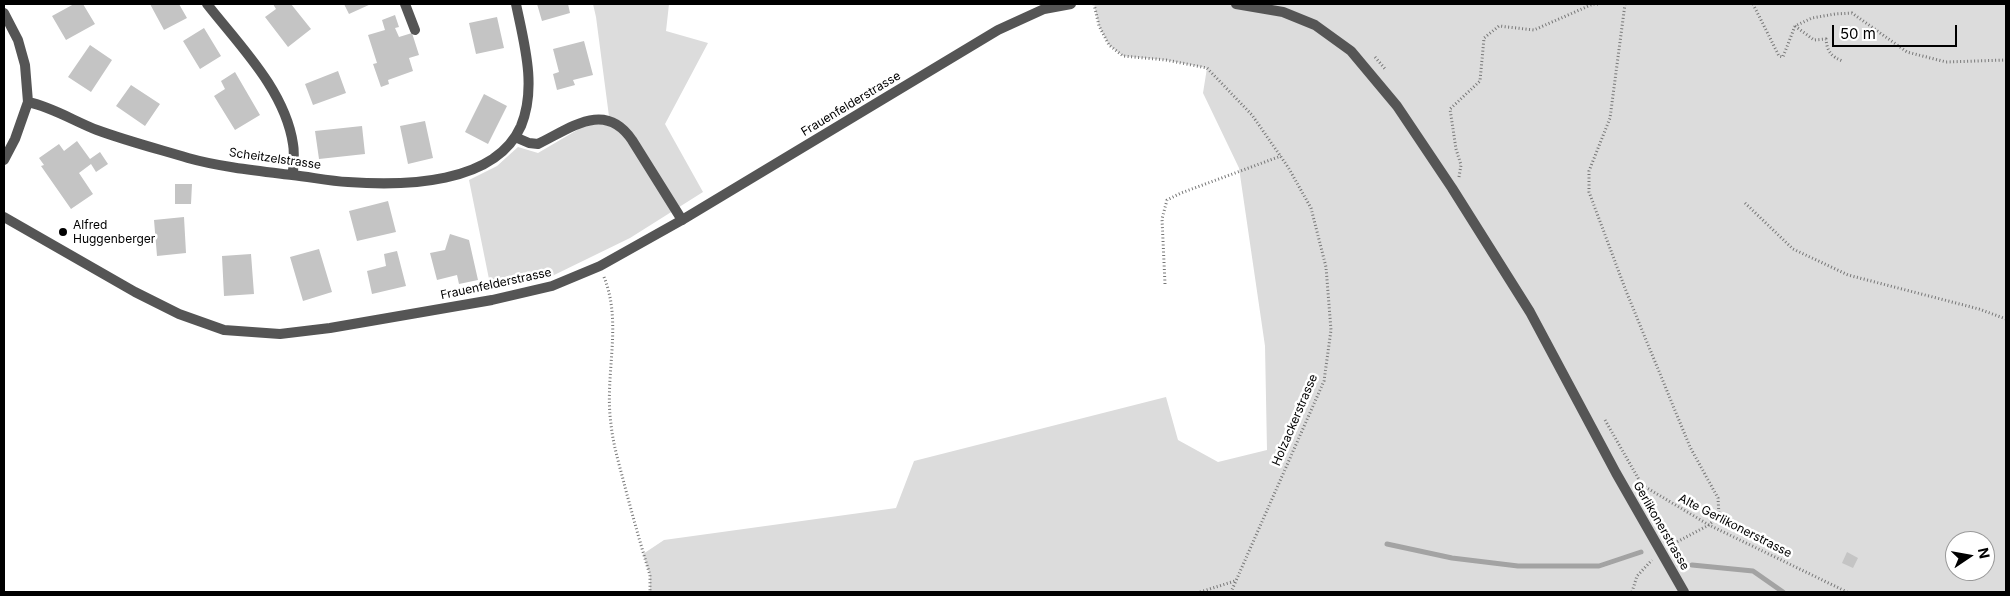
<!DOCTYPE html>
<style>
body{margin:0}
#map{position:relative;width:2010px;height:596px;overflow:hidden;background:#fff;font-family:Inter,sans-serif}
canvas{display:block}
.frame{position:absolute;inset:0;border:5px solid #000;pointer-events:none}
.north{position:absolute;left:1945px;top:531px;width:50px;height:50px;box-sizing:border-box;background:#fff;border:1px solid #999;border-radius:50%;rotate:78deg;font-size:14px;font-weight:700;line-height:20px;text-align:center;color:#000}
.north::after{content:'';display:block;margin:auto;width:18px;height:22px;background:#000;clip-path:polygon(50% 0,100% 100%,50% 72%,0 100%)}
.scale{position:absolute;left:1832px;top:25px;width:125px;height:22px;box-sizing:border-box;border:2px solid #000;border-top:0;padding-left:6px;font-size:15px;line-height:18px;white-space:nowrap;color:#000;-webkit-text-stroke:4px #fff;paint-order:stroke}
</style>
<div id="map">
<canvas width="2010" height="596"></canvas>
<div class="frame"></div>
<div class="north">N</div>
<div class="scale">50 m</div>
</div>
<script>
const c = document.querySelector('canvas').getContext('2d');
c.lineJoin = 'round';
function paint(path, color) { c.fillStyle = color; c.fill(path, 'evenodd'); }
function strokePath(path, color, width, dash) { c.strokeStyle = color; c.lineWidth = width; c.lineCap = dash ? 'butt' : 'round'; c.setLineDash(dash || []); c.stroke(path); }
function label(font, color, halo, rows, align = 'center') {
  c.font = font + ' Inter,sans-serif'; c.lineWidth = 5; c.setLineDash([]); c.textBaseline = 'middle'; c.strokeStyle = halo; c.fillStyle = color; for (const [text, x, y, turn = 0] of rows) {
    c.save(); c.translate(x, y); c.rotate((+turn || 0) * Math.PI / 180); c.textAlign = isNaN(turn) ? turn : align; if (halo) c.strokeText(text, 0, 0); c.fillText(text, 0, 0); c.restore();
  }
}
paint(new Path2D(`
 M593,4H669L666,31L708,43L665,124L703,192L630,238L550,277L491,289L469,180L497,166L518,147L538,153L589,123L610,124L596,17Z
 M1094,4H2006V592H650V575L643,554L664,540L896,508L914,461L1166,397L1178,440L1218,462L1267,450L1265,346L1239,168L1203,93L1207,68L1166,60L1123,56L1109,45L1099,26ZM1955,541H1985V571H1955Z`), '#dcdcdc');
strokePath(new Path2D(`
 M1387,544L1452,558L1518,566H1599L1641,552
 M1692,565L1753,571L1783,592`), '#a3a3a3', 5);
paint(new Path2D(`
 M74,4H83L95,24L66,40L52,16Z
 M150,4H179L187,18L164,30Z
 M273,4H291L311,29L288,47L265,17L276,9Z
 M344,4H371L349,14Z
 M537,4H568L570,13L542,21Z
 M395,15L399,27L395,28L399,37L412,33L419,55L409,58L413,71L388,80L389,84L381,87L373,64L377,63L368,35L385,30L382,20Z
 M497,17L504,48L476,54L469,23Z
 M204,28L221,56L200,69L183,41Z
 M584,41L593,75L573,80L575,85L557,90L553,74L559,72L553,49Z
 M90,45L112,60L91,92L68,77Z
 M338,71L346,93L313,105L305,84Z
 M235,72L260,115L235,130L214,96L225,89L221,81Z
 M131,85L160,104L145,126L116,106Z
 M484,94L507,106L488,144L465,132Z
 M425,121L433,158L408,164L400,126Z
 M362,126L365,154L319,159L315,131Z
 M77,141L90,159L100,152L108,164L96,172L91,164L79,173L93,194L71,209L41,166L44,165L39,158L59,144L64,151Z
 M175,184H192L191,204H175Z
 M388,201L396,232L357,241L349,211Z
 M184,217L186,253L157,256L154,220Z
 M450,234L469,240L478,280L459,284L457,275L437,280L430,253L445,250Z
 M319,249L332,292L303,301L290,257Z
 M397,251L406,286L372,294L367,271L386,266L384,254Z
 M251,254L254,294L224,296L222,256Z
 M1847,552L1858,558L1853,568L1842,563Z`), '#c4c4c4');
strokePath(new Path2D(`
 M1094,4L1099,26L1109,45L1123,56L1166,60L1207,68L1252,115L1288,167L1311,208L1326,267L1331,330L1324,381L1231,592
 M1625,4L1610,118L1589,171V192L1626,291L1690,447L1718,498L1719,515L1709,525L1671,545
 M1753,4L1779,56L1783,57L1795,26L1812,18L1835,14L1852,13L1907,52L1946,62L2006,60
 M1795,26L1814,40L1826,39C1827,51 1831,57 1843,61
 M1375,57L1386,70
 M1459,177L1461,165L1456,149L1450,109L1480,81L1484,38L1499,26L1534,30L1593,4H1599
 M1745,203L1793,249L1848,275L1979,309L2006,319
 M604,277C623,324 604,375 611,424C613,445 620,467 625,487C633,517 641,546 650,575V592
 M1165,284L1162,219L1167,200L1181,193L1281,156
 M1605,420L1642,485
 M1642,485L1709,525L1847,592
 M1200,592L1235,581
 M1632,592L1637,576L1652,560`), '#777', 3, [1, 2.5]);
strokePath(new Path2D(`
 M207,4C239,45 285,90 293,144C295,154 293,165 293,175
 M405,4L415,30
 M4,13L18,40L25,65L28,102L15,139L4,160
 M28,102C52,107 74,121 97,130C127,141 158,149 188,158C220,167 259,171 292,175C311,177 329,181 348,182C403,186 495,185 521,126C537,87 524,43 516,4
 M515,137L529,143L538,144C571,128 605,100 632,140L682,220`), '#555', 10);
strokePath(new Path2D(`
 M1236,4L1283,12L1315,25L1351,51L1397,106L1452,188L1530,312L1616,473L1684,592
 M4,217L135,292L179,314L224,330L280,334L330,328L492,300L552,286L600,266L682,220L998,30L1044,9L1071,4`), '#555', 10);
for (const [x, y, r, color] of [
 [63,232,5,"#000"]
]) { const dot = new Path2D(); dot.arc(x, y, r, 0, 2 * Math.PI); c.fillStyle = color; c.fill(dot); strokePath(dot, '#fff', 2); }
label('12px', '#000', '#fff', [
 ["Frauenfelderstrasse",851,104,-31],
 ["Scheitzelstrasse",275,159,8],
 ["Frauenfelderstrasse",496,284,-12],
 ["Holzackerstrasse",1295,420,-67],
 ["Gerlikonerstrasse",1661,526,60],
 ["Alte Gerlikonerstrasse",1735,526,27]
]);
label('12px', '#000', '#fff', [
 ["Alfred",73,225],
 ["Huggenberger",73,239]
], 'left');
</script>
